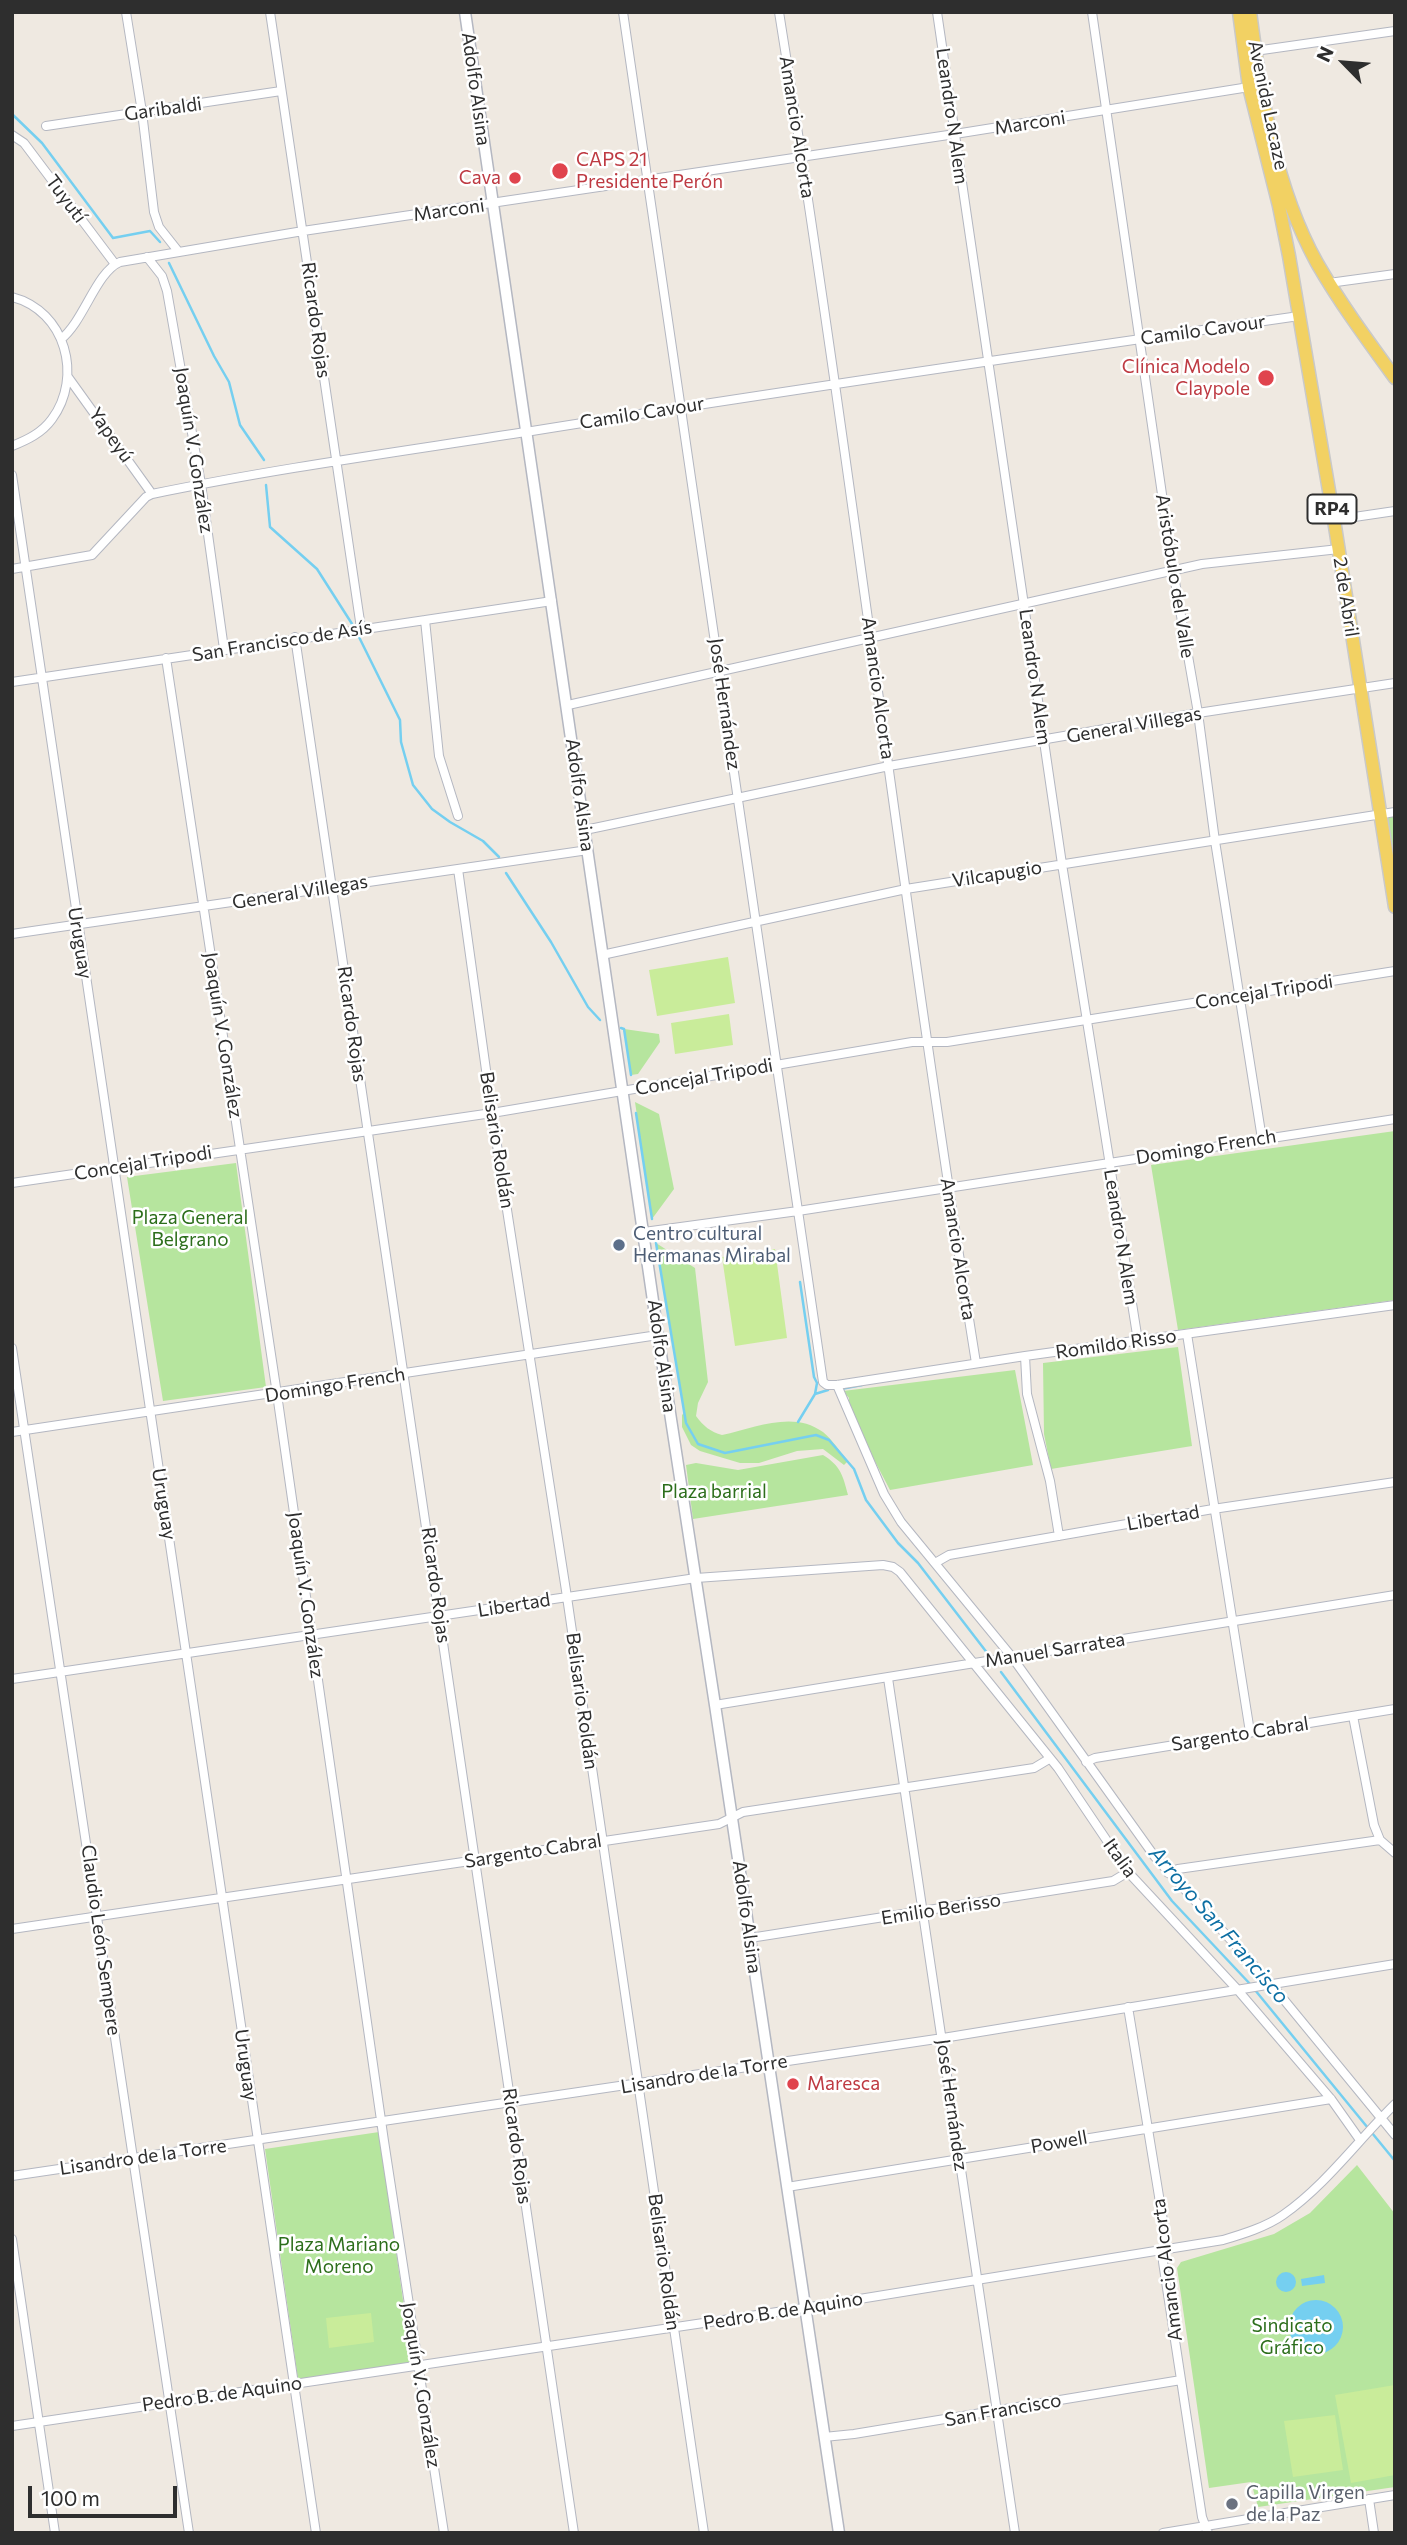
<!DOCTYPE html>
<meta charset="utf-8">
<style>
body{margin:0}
#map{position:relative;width:1407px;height:2545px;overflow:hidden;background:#efe9e1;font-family:Commissioner,sans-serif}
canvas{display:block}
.frame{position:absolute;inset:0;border:14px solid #2e2e2e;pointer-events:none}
.north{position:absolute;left:1309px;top:28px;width:70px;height:70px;-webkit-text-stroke:5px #fff;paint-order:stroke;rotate:295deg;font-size:19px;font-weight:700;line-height:28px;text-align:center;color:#2e2e2e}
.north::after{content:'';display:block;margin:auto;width:24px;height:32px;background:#2e2e2e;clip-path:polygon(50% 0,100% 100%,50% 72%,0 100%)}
.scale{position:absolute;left:28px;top:2486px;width:149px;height:32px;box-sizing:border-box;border:4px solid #2e2e2e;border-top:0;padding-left:9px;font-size:21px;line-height:24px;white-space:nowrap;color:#2e2e2e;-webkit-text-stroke:5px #fff;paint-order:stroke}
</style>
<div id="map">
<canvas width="1407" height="2545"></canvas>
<div class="frame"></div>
<div class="north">N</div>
<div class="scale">100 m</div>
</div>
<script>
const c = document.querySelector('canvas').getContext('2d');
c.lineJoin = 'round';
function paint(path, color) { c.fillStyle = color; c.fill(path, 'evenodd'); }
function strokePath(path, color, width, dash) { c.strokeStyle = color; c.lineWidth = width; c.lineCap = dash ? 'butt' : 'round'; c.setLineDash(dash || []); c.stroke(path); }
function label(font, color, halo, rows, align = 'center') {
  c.font = font + ' Commissioner,sans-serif'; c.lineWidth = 5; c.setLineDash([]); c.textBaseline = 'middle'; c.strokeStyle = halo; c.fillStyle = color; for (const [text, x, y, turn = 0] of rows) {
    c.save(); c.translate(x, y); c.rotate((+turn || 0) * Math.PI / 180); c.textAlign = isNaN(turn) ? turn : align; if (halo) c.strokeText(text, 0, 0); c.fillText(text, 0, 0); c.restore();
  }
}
paint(new Path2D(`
 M1395,812V907L1381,814Z
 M624,1029L659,1034L660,1042L638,1074L631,1075Z
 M635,1102L659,1114L674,1189L652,1219Z
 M1395,1131V1300L1178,1330L1151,1165Z
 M236,1163L266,1387L163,1401L127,1177Z
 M656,1243L695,1268L708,1382L698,1403L696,1416C703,1426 711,1432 722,1435C755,1428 793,1410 823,1432C832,1439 840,1452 848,1461L844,1465L823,1449L797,1451L759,1463H740L700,1451L691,1445L682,1427V1415L684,1413Z
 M1178,1347L1192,1446L1051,1469L1044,1434L1043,1363Z
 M1015,1370L1033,1465L890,1490L849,1412V1398L843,1391Z
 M823,1455C841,1466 843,1476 848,1495L693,1519L686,1465L696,1463L738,1470Z
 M379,2132L412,2363L298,2379L265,2149Z
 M1357,2165L1395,2214V2487L1258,2507L1251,2482L1209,2488L1177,2268L1181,2262L1274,2234L1310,2213Z`), '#b6e59e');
paint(new Path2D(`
 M728,957L735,1003L657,1016L649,970Z
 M729,1014L733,1045L675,1054L671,1023Z
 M775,1249L787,1338L735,1346L722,1257Z
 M371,2313L374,2342L329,2348L326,2318Z
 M1395,2385V2475L1351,2483L1335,2395Z
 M1335,2415L1343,2470L1293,2477L1284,2421Z`), '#c9ec9a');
paint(new Path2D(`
 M1276 2282a10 10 0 1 1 20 0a10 10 0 1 1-20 0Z
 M1324,2275L1325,2283L1302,2286L1301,2279Z
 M1289 2327a27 27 0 1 1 54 0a27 27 0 1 1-54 0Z`), '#75cff0');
strokePath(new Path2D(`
 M12,114L42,143L113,238L150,231L160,242
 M169,263L214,356L229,382L240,425L264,460
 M266,485L270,527L317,569L354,627
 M357,633L400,720L401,742L413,785L432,809L450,822L483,841L499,857
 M506,873L551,942L588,1007L600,1020
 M621,1028L624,1029L631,1075
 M636,1113L652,1219
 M656,1243L686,1423L698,1444L725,1453L816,1435L829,1440L854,1469L866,1500L898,1543L918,1563L988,1654
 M800,1282L814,1377L817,1383L815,1394
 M841,1389L862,1385
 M798,1422L815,1394L828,1390
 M1001,1672L1172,1901L1251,1985
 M1255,1990L1395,2161`), '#75cff0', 2.5);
const street = new Path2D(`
 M126,12L142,112L154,212L159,227L178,251
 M270,12L361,628
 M623,12L823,1382L827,1385H837L1025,1356L1395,1305
 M779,12C851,462 904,914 976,1363
 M937,12L1062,864L1138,1341
 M1092,12L1173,570L1198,713L1215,841L1262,1139
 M1255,51L1395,31
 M46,126L281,91
 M12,135L24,143L115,264
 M147,257L162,276L167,291L201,484L224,649
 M1329,283L1395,274
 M12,297C66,311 83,377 52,419C42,433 27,440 12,446
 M61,339C84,321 96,272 120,262L303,231L955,134L1249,87
 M68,377L152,494
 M12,475L316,2533
 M1334,520L1395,511
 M12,569L92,555L146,497L152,494C278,468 405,451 532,431C787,390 1043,353 1299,316
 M425,620L439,756L458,816
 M295,637L574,2533
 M166,658L277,1394L384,2141L444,2533
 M12,682L552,601
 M568,705L1202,564L1339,549
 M585,830L889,766L1198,713L1395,683
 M458,869L492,1113L567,1597L704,2533
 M12,934L588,850
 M602,955L906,889L1395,812
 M12,1183L492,1113L912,1042H947L1395,971
 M644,1232L798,1211L1395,1119
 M1187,1334L1250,1732
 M12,1348L189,2533
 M1025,1356L1027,1394L1050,1481L1059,1536
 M837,1385L884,1494L901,1522L1012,1657L1155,1857L1271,1984L1395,2135
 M12,1432L658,1335
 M935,1563L949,1555L1213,1509L1395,1482
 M888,1678L1015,2533
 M12,1679L696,1578L883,1565L893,1567L900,1572L1058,1768L1128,1872L1236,1988L1331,2099L1360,2140
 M715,1705L1395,1595
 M1353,1716L1374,1825L1380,1840L1395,1853
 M1086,1762L1095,1758L1395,1709
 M1168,1873L1178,1869L1380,1840
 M12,1929L719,1824L743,1812L1034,1768L1049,1759
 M750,1938L1113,1881L1128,1872
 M1128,2007L1166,2239L1163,2262L1202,2517L1208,2533
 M12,2176L943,2038L1395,1964
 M787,2187L1331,2099
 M12,2239L55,2533
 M12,2426L804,2308L1223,2240C1243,2234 1266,2227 1283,2215C1326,2185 1358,2140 1395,2104
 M824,2437L854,2434L1181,2380
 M1369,2499L1374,2533
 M1163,2533L1395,2495`);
const secondary = new Path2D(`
 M465,12L658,1335L715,1705L839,2533`);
const primary = new Path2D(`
 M1239,12L1249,87L1279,206L1289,256L1334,520L1395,907
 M1250,12C1261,97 1275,187 1317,263C1340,303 1368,341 1395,378`);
strokePath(street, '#b4b7c1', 10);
strokePath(secondary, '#b4b7c1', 13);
strokePath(primary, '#c9c9c9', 15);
strokePath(street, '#fff', 8);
strokePath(secondary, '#fff', 10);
strokePath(primary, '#f2d163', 12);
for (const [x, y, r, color] of [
 [560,171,9,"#e0444e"],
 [515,178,7,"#e0444e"],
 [1266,378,9,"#e0444e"],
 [619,1245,7,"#5c6f8a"],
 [793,2084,7,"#e0444e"],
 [1232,2504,7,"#6b7280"]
]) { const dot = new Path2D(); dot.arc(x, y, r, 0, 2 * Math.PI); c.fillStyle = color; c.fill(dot); strokePath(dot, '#fff', 2.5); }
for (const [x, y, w] of [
 [1332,509,49]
]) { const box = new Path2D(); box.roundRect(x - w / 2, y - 14.5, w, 29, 5); c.fillStyle = '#fff'; c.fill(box); strokePath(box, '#2e2e2e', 2); }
label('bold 18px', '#2e2e2e', null, [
 ["RP4",1332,509]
]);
label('19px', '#2e2e2e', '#fff', [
 ["Adolfo Alsina",476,89,82],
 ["Avenida Lacaze",1268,105,78],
 ["Garibaldi",163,109,-8],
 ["Leandro N Alem",952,116,82],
 ["Marconi",1030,123,-9],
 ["Amancio Alcorta",797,127,81],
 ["Tuyutí",66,199,53],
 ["Marconi",449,210,-8],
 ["Ricardo Rojas",316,320,82],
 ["Camilo Cavour",1203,330,-8],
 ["Camilo Cavour",642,413,-9],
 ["Yapeyú",111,435,55],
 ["Joaquín V. González",194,450,81],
 ["Aristóbulo del Valle",1175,576,81],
 ["2 de Abril",1346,597,81],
 ["San Francisco de Asís",282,641,-9],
 ["Leandro N Alem",1035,677,82],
 ["Amancio Alcorta",878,688,82],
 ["José Hernández",725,704,82],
 ["General Villegas",1134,725,-10],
 ["Adolfo Alsina",580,795,82],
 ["Vilcapugio",997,874,-9],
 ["General Villegas",300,892,-9],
 ["Uruguay",80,943,81],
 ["Concejal Tripodi",1264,992,-9],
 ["Ricardo Rojas",352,1024,82],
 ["Joaquín V. González",223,1035,81],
 ["Concejal Tripodi",704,1077,-10],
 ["Belisario Roldán",497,1140,81],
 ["Domingo French",1206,1147,-9],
 ["Concejal Tripodi",143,1163,-9],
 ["Leandro N Alem",1121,1237,81],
 ["Amancio Alcorta",958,1249,81],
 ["Romildo Risso",1116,1344,-8],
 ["Adolfo Alsina",662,1356,82],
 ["Domingo French",335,1385,-9],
 ["Uruguay",164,1504,81],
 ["Libertad",1163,1518,-10],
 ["Ricardo Rojas",436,1585,82],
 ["Joaquín V. González",306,1595,82],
 ["Libertad",514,1605,-9],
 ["Manuel Sarratea",1055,1650,-9],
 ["Belisario Roldán",582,1701,82],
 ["Sargento Cabral",1240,1734,-9],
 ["Sargento Cabral",533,1851,-9],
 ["Italia",1120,1858,54],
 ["Emilio Berisso",941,1909,-9],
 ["Adolfo Alsina",747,1917,82],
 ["Claudio León Sempere",101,1940,82],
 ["Uruguay",246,2065,82],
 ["Lisandro de la Torre",704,2074,-9],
 ["José Hernández",952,2105,82],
 ["Powell",1059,2142,-10],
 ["Ricardo Rojas",517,2146,82],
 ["Lisandro de la Torre",143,2157,-8],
 ["Belisario Roldán",664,2262,82],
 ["Amancio Alcorta",1167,2270,-97],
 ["Pedro B. de Aquino",783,2311,-9],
 ["Joaquín V. González",421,2385,81],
 ["Pedro B. de Aquino",222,2394,-8],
 ["San Francisco",1003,2410,-10]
]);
label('19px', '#be3a42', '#fff', [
 ["CAPS 21",576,160],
 ["Presidente Perón",576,182],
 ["Cava",501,178,"right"],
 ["Clínica Modelo",1250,367,"right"],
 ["Claypole",1250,389,"right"],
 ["Maresca",807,2084]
], 'left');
label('19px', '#2c6e1b', '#fff', [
 ["Plaza General",190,1218],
 ["Belgrano",190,1240],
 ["Plaza barrial",714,1492],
 ["Plaza Mariano",339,2245],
 ["Moreno",339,2267],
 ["Sindicato",1292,2326],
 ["Gráfico",1292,2348]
]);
label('19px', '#4e5e75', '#fff', [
 ["Centro cultural",633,1234],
 ["Hermanas Mirabal",633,1256]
], 'left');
label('19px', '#5b616d', '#fff', [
 ["Capilla Virgen",1246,2493],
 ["de la Paz",1246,2515]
], 'left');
label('italic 21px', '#0d6fa3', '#fff', [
 ["Arroyo San Francisco",1219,1925,49]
]);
</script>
